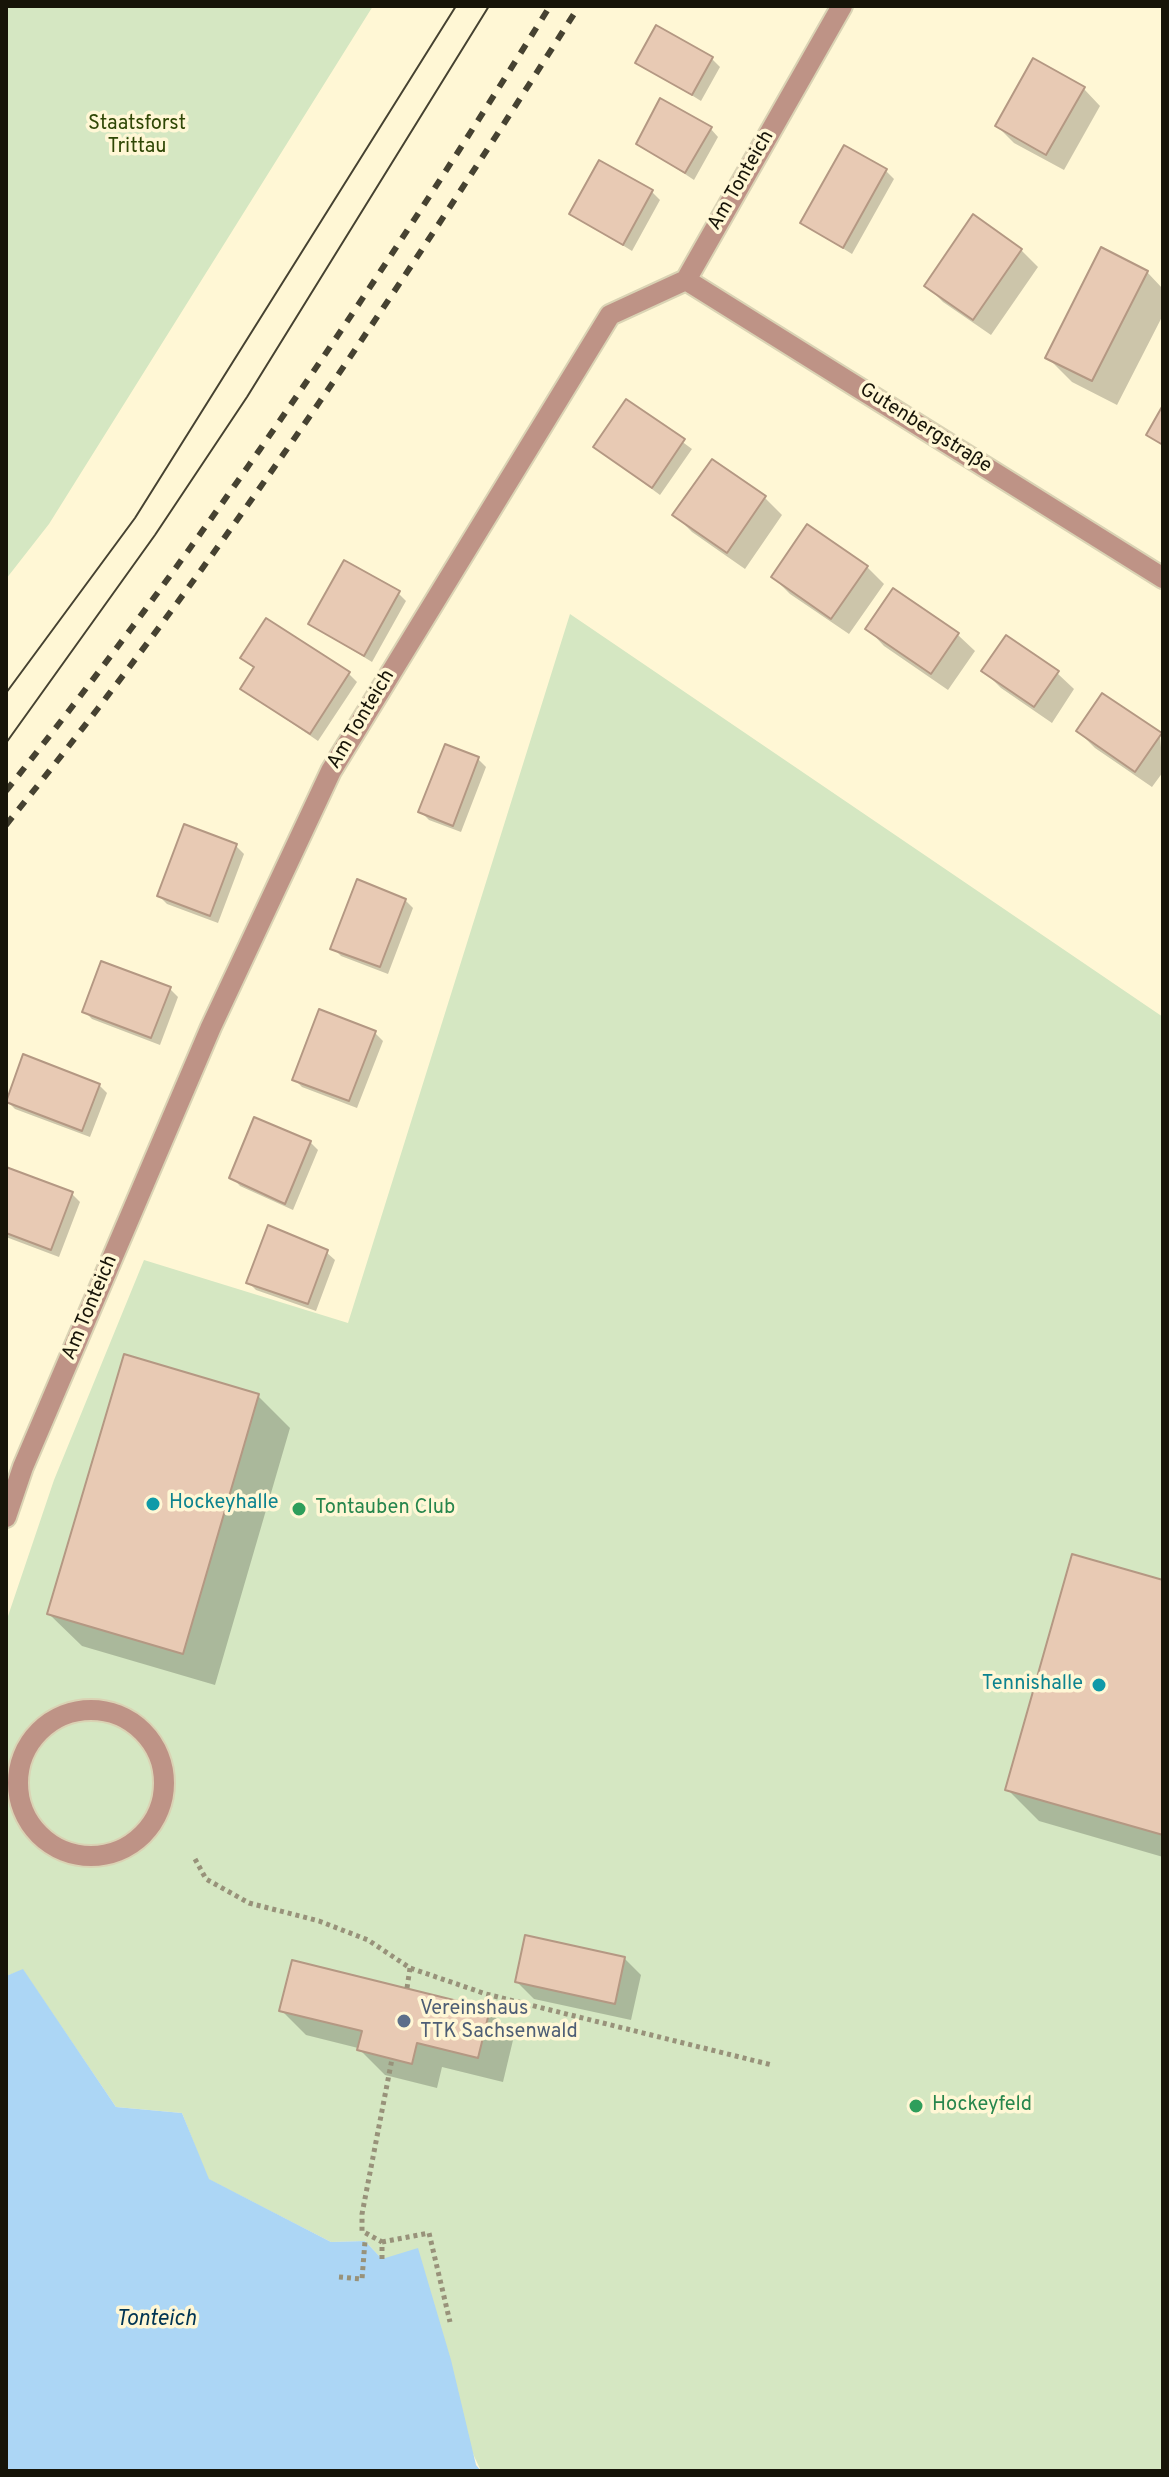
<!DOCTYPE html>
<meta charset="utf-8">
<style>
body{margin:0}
#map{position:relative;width:1169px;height:2477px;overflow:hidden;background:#fff7d5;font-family:Overpass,sans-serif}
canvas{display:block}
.frame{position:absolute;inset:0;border:8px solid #171408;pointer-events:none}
</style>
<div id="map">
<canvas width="1169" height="2477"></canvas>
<div class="frame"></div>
</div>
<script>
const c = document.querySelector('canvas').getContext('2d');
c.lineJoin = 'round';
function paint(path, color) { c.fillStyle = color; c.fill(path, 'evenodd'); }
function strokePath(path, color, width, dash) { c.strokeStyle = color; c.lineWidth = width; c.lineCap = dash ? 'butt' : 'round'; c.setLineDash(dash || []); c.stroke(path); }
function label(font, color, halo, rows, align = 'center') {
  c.font = font + ' Overpass,sans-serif'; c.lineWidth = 7; c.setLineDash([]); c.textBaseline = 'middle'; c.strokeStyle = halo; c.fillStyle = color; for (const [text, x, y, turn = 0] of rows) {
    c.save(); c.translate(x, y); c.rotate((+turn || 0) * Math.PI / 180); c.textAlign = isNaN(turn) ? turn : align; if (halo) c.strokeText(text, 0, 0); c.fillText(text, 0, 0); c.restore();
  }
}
paint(new Path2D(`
 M6,6H373L49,524L6,579Z
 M570,614L1163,1017V2471H481L382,2259L365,2241L331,2242L208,2179L182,2113L116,2107L23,1970L6,1976V1622L54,1480L144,1260L348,1323Z`), '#d5e7c2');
paint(new Path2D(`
 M23,1969L116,2107L182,2113L209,2179L331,2242L365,2241L382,2259L418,2248L451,2360L476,2465L481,2471H6V1976Z`), '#acd6f5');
paint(new Path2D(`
 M712,59L720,67L701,101L638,62Z
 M1084,89L1100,106L1064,170L1014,143L997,126Z
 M710,128L718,137L694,180L638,143Z
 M886,171L894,179L852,254L802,223Z
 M652,192L660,200L632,251L572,214Z
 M1021,250L1038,267L991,335L943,302L926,285Z
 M1147,272L1163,289V315L1117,405L1072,382L1047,357Z
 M627,401L692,449L660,495L595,447Z
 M712,462L765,498L782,515L745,569L692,532L675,515Z
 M867,567L884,584L849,634L790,594L773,577Z
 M398,593L406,601L372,662L310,624Z
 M868,629L958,635L975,651L948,690L884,646Z
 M242,657L349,674L357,682L318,741L242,689L255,668Z
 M984,671L1057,673L1074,689L1052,723L1001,688Z
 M1078,731L1160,735L1163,772L1152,787L1095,748Z
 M478,759L486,767L461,832L429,820L421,812Z
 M185,826L236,846L244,854L218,923L167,904L159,896Z
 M405,900L413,908L388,974L341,956L333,948Z
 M170,989L178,997L160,1045L92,1019L84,1011Z
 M375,1033L383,1041L357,1108L302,1087L294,1079Z
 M99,1085L107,1093L90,1137L15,1109L7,1101Z
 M310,1142L318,1150L293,1210L240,1186L232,1177Z
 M6,1169L72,1194L80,1202L59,1257L6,1237Z
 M326,1252L335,1260L316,1311L256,1290L248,1282Z
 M258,1396L290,1428L215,1685L82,1646L49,1614Z
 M1163,1582V1857L1039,1821L1007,1789Z
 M624,1958L641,1975L631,2020L534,1999L517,1982Z
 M281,2010L489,2011L514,2036L503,2082L442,2067L437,2088L385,2075L358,2048L306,2035Z`), '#0003');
const building = new Path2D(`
 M656,25L713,57L692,95L635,63Z
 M1033,58L1085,87L1046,155L995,126Z
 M660,98L712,127L685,173L636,144Z
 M844,145L887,169L843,248L800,223Z
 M599,160L653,190L623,245L569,214Z
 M973,214L1022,249L973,320L924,286Z
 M1101,247L1148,271L1092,381L1045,358Z
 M626,399L685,439L652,488L593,447Z
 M1163,405V445L1146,435Z
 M712,459L766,496L727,553L672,515Z
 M807,524L868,566L831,619L771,577Z
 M344,560L400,591L364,656L308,624Z
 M893,588L959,633L931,674L865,629Z
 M266,618L350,672L310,734L240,689L254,667L240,658Z
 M1006,635L1059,671L1034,707L981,671Z
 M1102,693L1162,733L1135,772L1076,731Z
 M445,744L479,757L453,826L418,812Z
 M184,824L237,844L210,916L157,896Z
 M357,879L406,899L380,967L330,949Z
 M101,961L171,987L151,1038L82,1012Z
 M319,1009L376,1031L349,1101L292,1080Z
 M23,1054L100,1084L82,1131L6,1102Z
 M254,1117L311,1141L285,1204L229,1178Z
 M6,1167L73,1192L51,1250L6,1233Z
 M268,1225L328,1250L308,1304L246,1283Z
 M124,1354L259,1394L183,1654L47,1614Z
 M1072,1554L1163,1580V1835L1005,1790Z
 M525,1935L625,1957L615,2004L515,1982Z
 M292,1960L490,2009L478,2058L417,2043L412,2064L357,2050L362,2031L279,2011Z`);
paint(building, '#e8cab4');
strokePath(building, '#b49883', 2);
const minor = new Path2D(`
 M686,280L1163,578
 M6,1517L23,1467L211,1027L331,771L610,315L686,280L842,6
 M18 1783a73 73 0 1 1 146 0a73 73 0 1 1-146 0Z`);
strokePath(minor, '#dad3b4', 24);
strokePath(new Path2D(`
 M195,1859L206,1879L249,1903L319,1921L368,1940L410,1968L486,1994L772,2065
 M407,1988L410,1968
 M382,2242L429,2233L450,2322
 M382,2259V2242L362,2231V2214L392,2059
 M339,2277L362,2279L365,2241`), '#98927a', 5, [4, 4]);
strokePath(minor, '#be9386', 20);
strokePath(new Path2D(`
 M6,693L135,518L456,6
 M6,743L155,535L247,397L489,6`), '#464231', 2);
strokePath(new Path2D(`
 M6,791C205,542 382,276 550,6
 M6,825C216,566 401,287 579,6`), '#464231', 6, [10, 10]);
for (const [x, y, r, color] of [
 [153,1504,8,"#0f9aa8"],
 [299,1509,8,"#2e9e5b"],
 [1099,1685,8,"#0f9aa8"],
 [404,2021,8,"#5c6f8a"],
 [916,2106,8,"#2e9e5b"]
]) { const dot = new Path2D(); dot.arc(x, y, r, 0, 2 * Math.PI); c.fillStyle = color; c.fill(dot); strokePath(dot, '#fff7d5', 3); }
label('20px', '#2f4705', '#fff7d5', [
 ["Staatsforst",137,125],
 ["Trittau",137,148]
]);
label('20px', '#171408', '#fff7d5', [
 ["Am Tonteich",742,181,-60],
 ["Gutenbergstraße",925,429,32],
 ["Am Tonteich",362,720,-59],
 ["Am Tonteich",91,1308,-67]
]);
label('20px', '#0d838f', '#fff7d5', [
 ["Hockeyhalle",169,1504],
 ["Tennishalle",1083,1685,"right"]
], 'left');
label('20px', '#27864d', '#fff7d5', [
 ["Tontauben Club",315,1509],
 ["Hockeyfeld",932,2106]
], 'left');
label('20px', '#4e5e75', '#fff7d5', [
 ["Vereinshaus",420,2010],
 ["TTK Sachsenwald",420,2033]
], 'left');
label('italic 22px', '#003452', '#fff7d5', [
 ["Tonteich",156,2321]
]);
</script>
